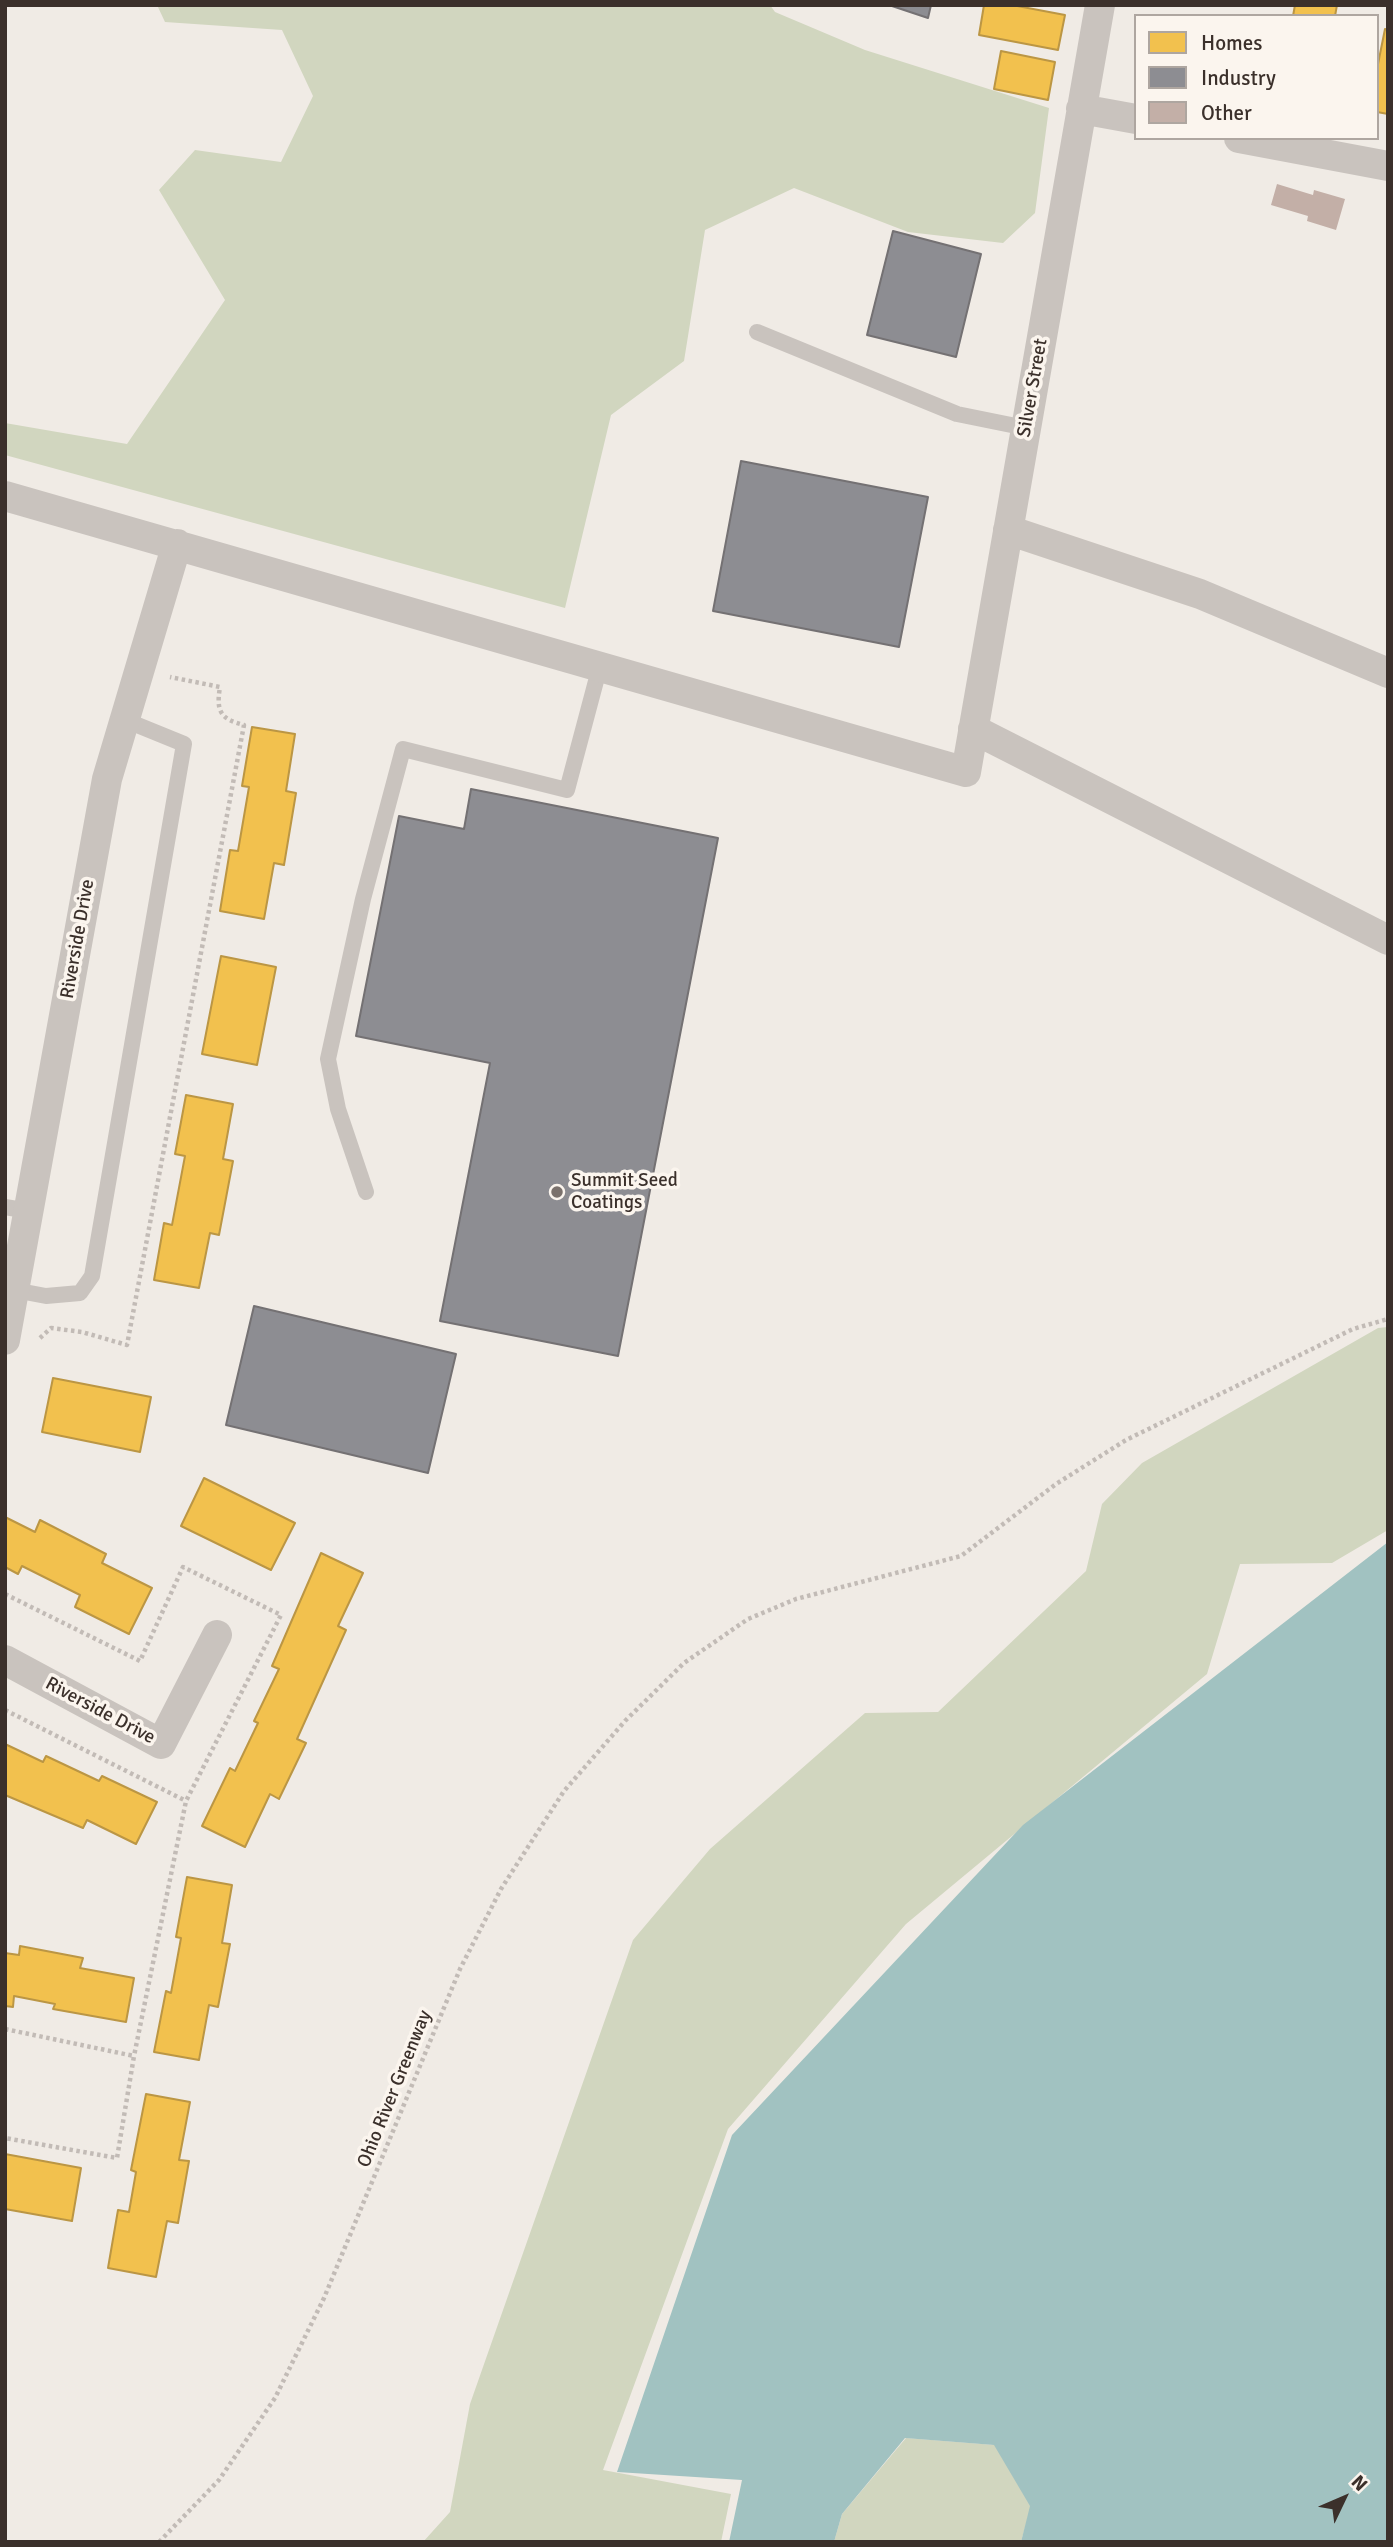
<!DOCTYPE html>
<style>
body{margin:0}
#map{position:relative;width:1393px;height:2547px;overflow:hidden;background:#f0ebe5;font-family:Signika,sans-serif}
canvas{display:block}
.frame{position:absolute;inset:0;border:7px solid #3b302b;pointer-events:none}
.legend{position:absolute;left:1134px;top:14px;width:245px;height:126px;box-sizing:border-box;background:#fbf5ee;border:2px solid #aea6a0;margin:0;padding:9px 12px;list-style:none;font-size:21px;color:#3b302b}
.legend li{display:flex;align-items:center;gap:14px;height:35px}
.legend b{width:35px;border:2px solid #aea6a0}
.north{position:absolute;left:1309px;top:2463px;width:70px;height:70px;-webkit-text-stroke:5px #fbf5ee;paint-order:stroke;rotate:46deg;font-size:19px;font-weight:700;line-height:28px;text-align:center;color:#3b302b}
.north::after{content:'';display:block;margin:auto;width:24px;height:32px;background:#3b302b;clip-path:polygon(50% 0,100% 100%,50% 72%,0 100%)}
</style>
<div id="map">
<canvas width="1393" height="2547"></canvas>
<div class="frame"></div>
<ul class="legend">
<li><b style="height:19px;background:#f2c14e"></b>Homes</li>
<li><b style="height:19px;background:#8d8d92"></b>Industry</li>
<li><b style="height:19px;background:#c3afa7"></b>Other</li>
</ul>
<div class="north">N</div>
</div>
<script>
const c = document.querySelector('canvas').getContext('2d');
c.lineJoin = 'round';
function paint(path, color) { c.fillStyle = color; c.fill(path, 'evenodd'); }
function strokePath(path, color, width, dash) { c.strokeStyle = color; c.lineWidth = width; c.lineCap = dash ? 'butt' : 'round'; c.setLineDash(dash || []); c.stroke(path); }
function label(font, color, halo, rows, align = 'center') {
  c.font = font + ' Signika,sans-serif'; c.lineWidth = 7; c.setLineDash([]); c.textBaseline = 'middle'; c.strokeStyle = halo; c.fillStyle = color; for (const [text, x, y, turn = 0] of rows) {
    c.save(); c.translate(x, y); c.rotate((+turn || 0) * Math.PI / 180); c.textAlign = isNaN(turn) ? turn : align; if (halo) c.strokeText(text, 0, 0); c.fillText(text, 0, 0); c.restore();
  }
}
paint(new Path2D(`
 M157,5H770L775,12L865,50L1049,108L1035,213L1003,243L908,232L794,188L705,230L684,361L611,415L565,608L5,455V423L127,444L225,300L159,190L195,150L281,162L313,96L282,30L165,22Z
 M1388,1327V1530L1332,1563L1240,1564L1207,1674L906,1924L728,2129L603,2470L731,2494L721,2542H423L450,2512L470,2404L633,1940L710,1849L865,1713L938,1712L1086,1571L1102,1504L1142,1463L1378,1328Z
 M906,2438L995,2445L1031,2506L1021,2542H834L842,2514Z`), '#d1d6bf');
paint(new Path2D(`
 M1388,1542V2542H1021L1030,2506L994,2445L905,2438L842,2514L834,2542H729L742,2480L617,2472L732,2135L1023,1825Z`), '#a1c2c1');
const homes = new Path2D(`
 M984,5H1012L1065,15L1058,50L979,35Z
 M1295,5H1337L1335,16H1293Z
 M1385,29L1388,30V114L1377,112V69Z
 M1001,51L1055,62L1048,100L994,89Z
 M252,727L295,734L286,791L296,793L284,865L274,863L264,919L220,911L230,850L238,851L249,787L242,786Z
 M221,956L276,967L257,1065L202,1054Z
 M186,1095L233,1104L223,1159L233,1161L219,1235L210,1233L199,1288L154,1280L164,1223L172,1225L185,1156L175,1154Z
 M53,1378L151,1397L140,1452L42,1432Z
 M204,1478L295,1523L271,1570L181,1526Z
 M5,1517L35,1532L40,1520L106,1554L102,1563L152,1588L129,1634L75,1607L80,1595L22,1566L18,1574L5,1567Z
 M321,1553L363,1573L338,1626L346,1630L297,1739L306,1743L279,1799L270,1794L245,1847L202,1826L230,1768L235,1771L258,1723L254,1721L279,1669L272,1666Z
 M5,1744L43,1762L46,1756L99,1781L102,1776L157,1802L136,1844L87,1820L83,1828L5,1795Z
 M187,1877L232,1885L222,1943L230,1944L218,2007L209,2005L199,2060L154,2052L166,1991L171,1993L181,1938L176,1937Z
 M20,1946L83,1958L80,1968L134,1978L126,2022L53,2009L55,2004L14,1996L13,2007L5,2006V1953L19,1955Z
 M146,2094L190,2102L179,2160L189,2161L178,2223L167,2221L156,2277L108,2268L118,2210L129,2212L136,2172L131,2170Z
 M5,2154L81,2168L72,2221L5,2209Z`);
paint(homes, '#f2c14e');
strokePath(homes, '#bb9644', 2);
const industry = new Path2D(`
 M889,5H931L928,18Z
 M893,231L981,254L956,357L867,335Z
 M741,461L928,497L899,647L713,611Z
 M471,789L718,838L618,1356L440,1321L490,1063L356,1036L399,816L464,829Z
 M254,1306L456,1354L428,1473L226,1425Z`);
paint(industry, '#8d8d92');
strokePath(industry, '#747173', 2);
paint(new Path2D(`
 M1277,184L1313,195L1314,190L1345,199L1336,230L1307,221L1308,216L1271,205Z`), '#c3afa7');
strokePath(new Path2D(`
 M40,1338L51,1328L82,1332L127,1345L244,725C220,719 216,711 220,687L170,677
 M5,1594L140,1661L183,1567L281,1615L186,1801L134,2056
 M5,1710L186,1801
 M5,2029L134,2056L117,2158L5,2138
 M159,2542L219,2480L275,2398L324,2298L460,1969L501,1889L564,1791L625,1721L684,1663L748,1619L796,1599L961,1556L1056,1484L1126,1440L1353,1329L1388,1319`), '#c2bbb6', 4.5, [3.5, 3.5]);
strokePath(new Path2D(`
 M757,332L957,414L1026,428
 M366,1192L338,1109L328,1059L363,899L403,749L567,790L600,666
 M5,1207L29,1211
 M14,1290L46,1296L80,1293L92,1276L184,744L125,720`), '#c9c3be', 16);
strokePath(new Path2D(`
 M1081,109L1136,119
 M1239,138L1388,166
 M5,496L966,772L1100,5
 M1008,530L1200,594L1388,673
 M973,729L1388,940
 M5,1340L107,779L177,544
 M5,1660L161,1744L217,1635`), '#c9c3be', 30);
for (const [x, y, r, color] of [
 [557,1192,7,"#7a716c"]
]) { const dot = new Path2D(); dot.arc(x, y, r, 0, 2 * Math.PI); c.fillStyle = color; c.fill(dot); strokePath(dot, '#fbf5ee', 2.5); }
label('19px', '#3b302b', '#fbf5ee', [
 ["Silver Street",1033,388,-80],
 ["Riverside Drive",78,939,-80],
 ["Riverside Drive",100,1711,28],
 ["Ohio River Greenway",395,2089,-68]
]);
label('19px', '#3b302b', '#fbf5ee', [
 ["Summit Seed",571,1181],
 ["Coatings",571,1203]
], 'left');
</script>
